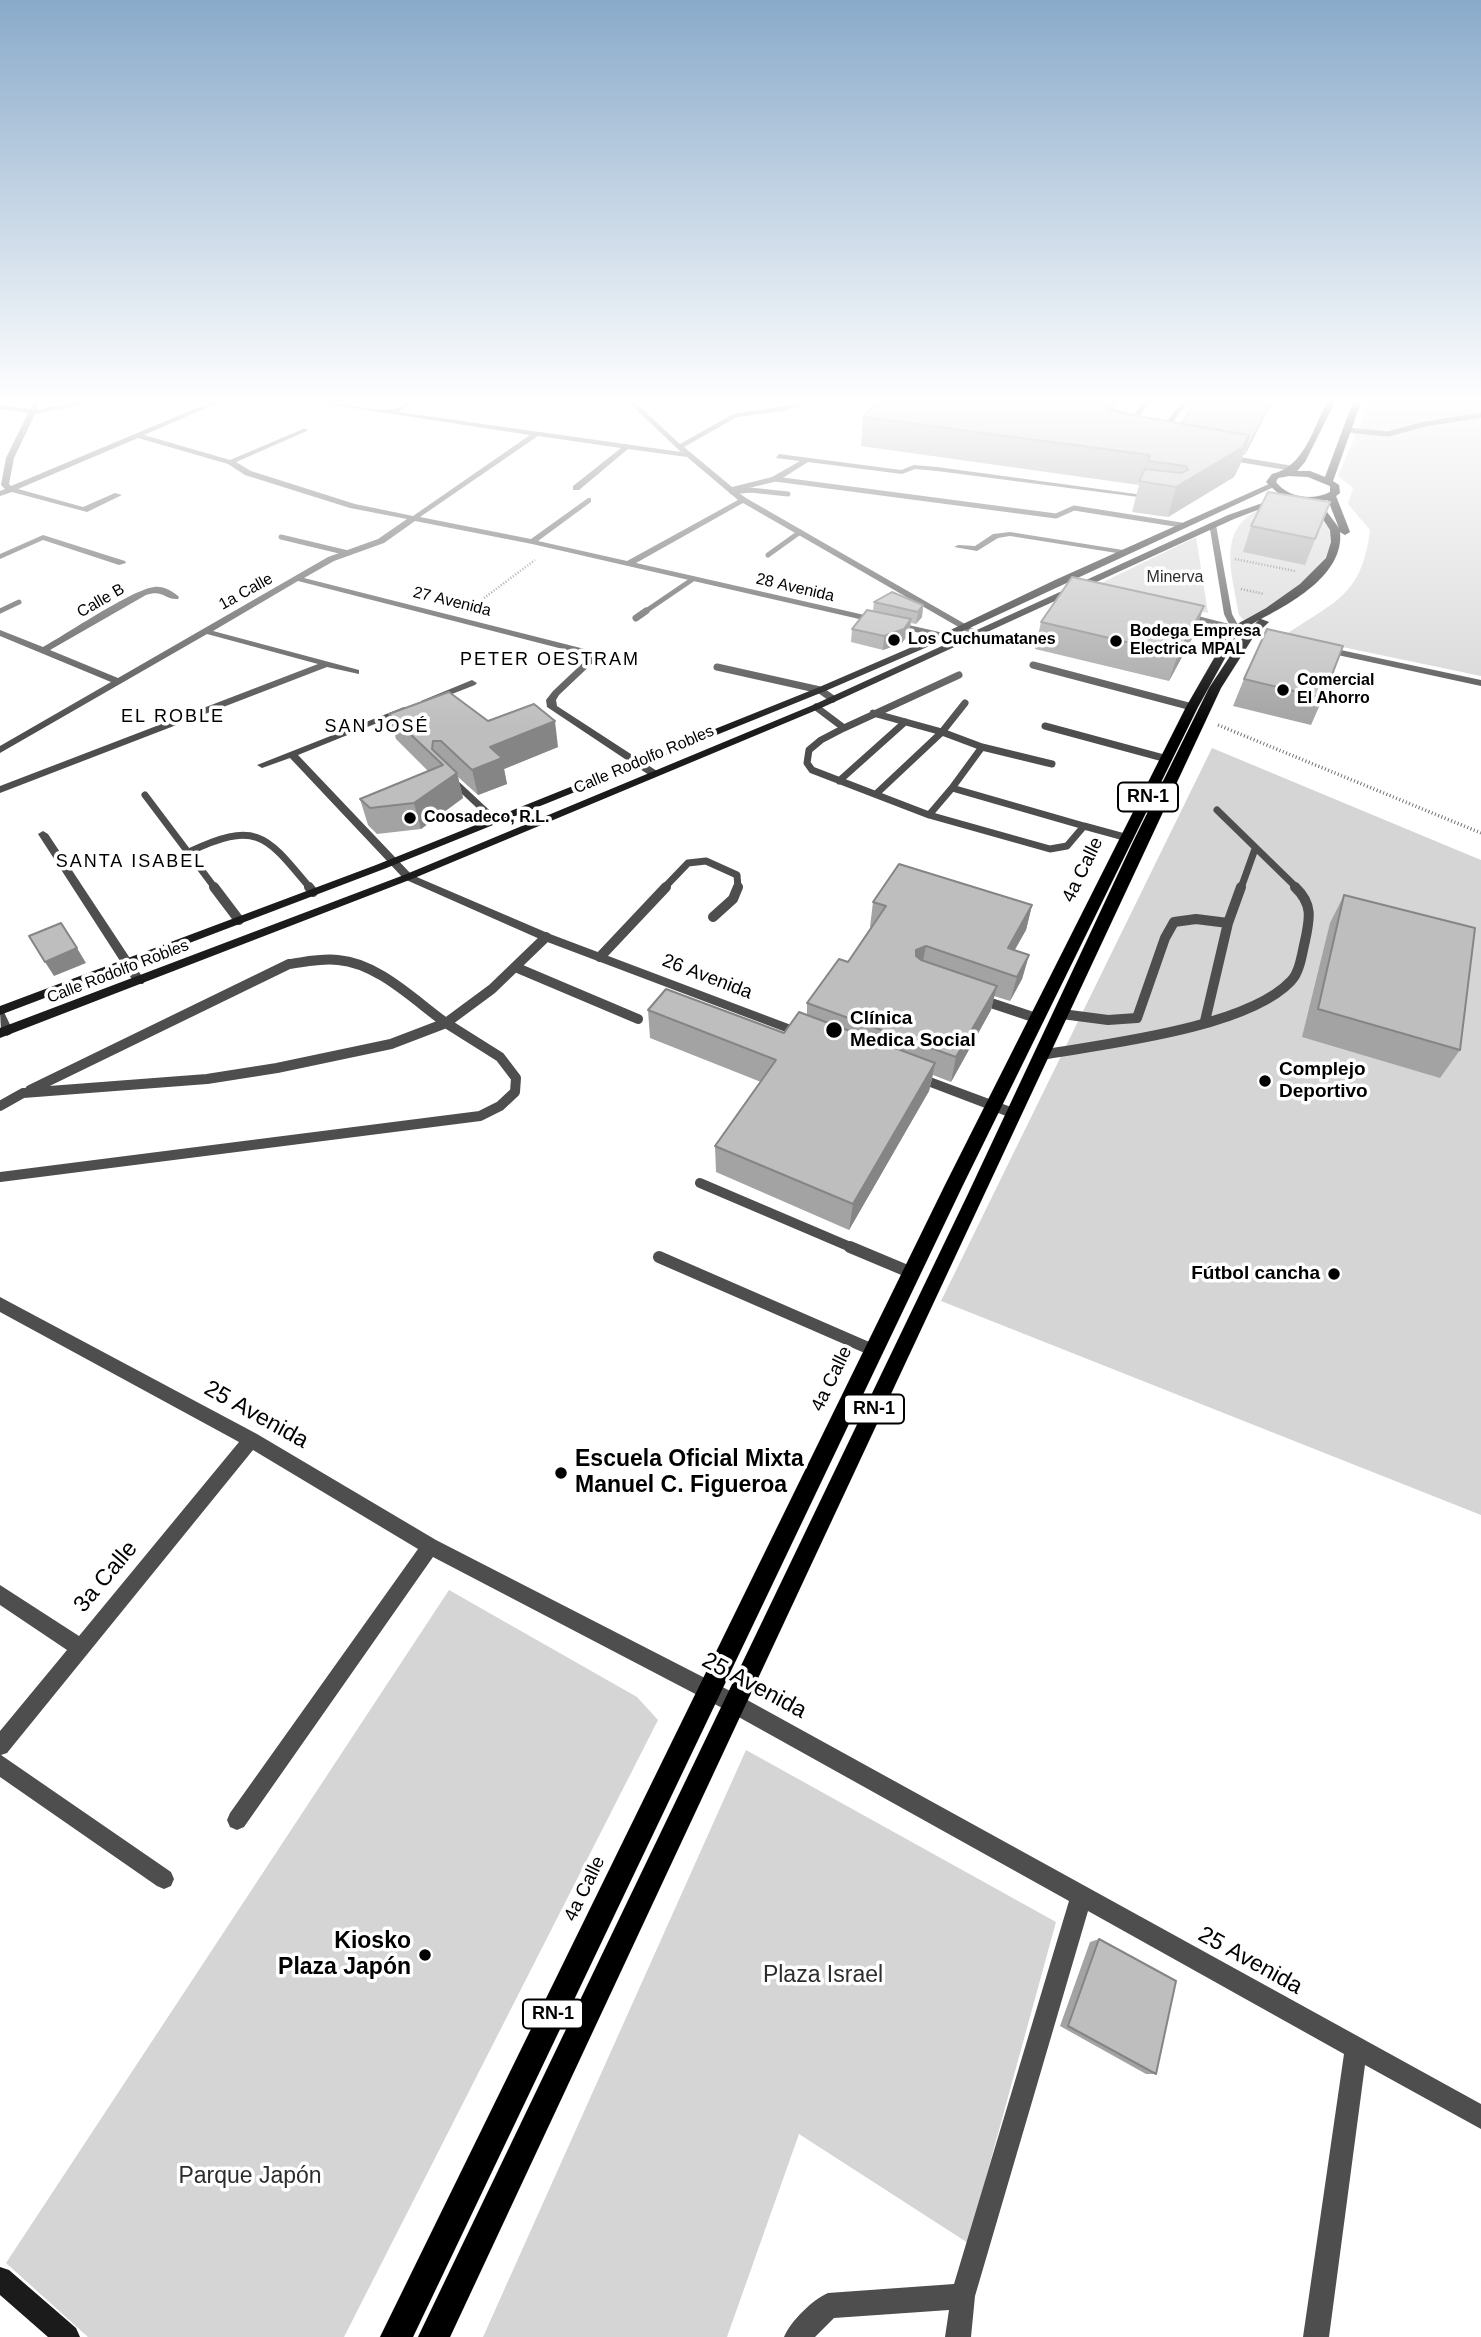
<!DOCTYPE html>
<meta charset="utf-8">
<style>
body{margin:0}
canvas{display:block;background:#fff}
</style>
<canvas width="1481" height="2337"></canvas>
<script>
const c = document.querySelector('canvas').getContext('2d');
c.lineJoin = 'round';
function paint(path, color) { c.fillStyle = color; c.fill(path, 'evenodd'); }
function strokePath(path, color, width, dash) { c.strokeStyle = color; c.lineWidth = width; c.lineCap = dash ? 'butt' : 'round'; c.setLineDash(dash || []); c.stroke(path); }
function label(font, color, halo, rows, align = 'center') {
  c.font = font + ' Arial,sans-serif'; c.lineWidth = 7; c.setLineDash([]); c.textBaseline = 'middle'; c.strokeStyle = halo; c.fillStyle = color; for (const [text, x, y, turn = 0] of rows) {
    c.save(); c.translate(x, y); c.rotate((+turn || 0) * Math.PI / 180); c.textAlign = isNaN(turn) ? turn : align; if (halo) c.strokeText(text, 0, 0); c.fillText(text, 0, 0); c.restore();
  }
}
paint(new Path2D(`
 M1370,402H1481V676L1285,635C1335,601 1362,596 1370,530L1348,504L1353,488L1338,476Z
 M1267,506L1319,514C1322,518 1327,523 1329,527C1347,563 1269,607 1244,620L1239,615C1232,571 1214,526 1267,506Z
 M1196,537L1208,613L1095,586Z
 M1212,748L1481,860V1515L941,1301Z
 M449,1590L637,1697L658,1720L344,2337H88L6,2263Z
 M746,1750L1056,1922L968,2243L799,2134L727,2337H483Z`), '#d5d5d5');
const primary = new Path2D(`
 M1327,402H1335L1305,462L1297,471H1310L1325,477L1353,402H1361L1333,481L1339,485L1340,493L1336,496L1350,532L1345,535L1340,532C1344,574 1293,602 1261,619L1269,622L1254,636L1221,688L450,2337H418L968,1194L1133,842L1209,688L1246,632L1259,620L1240,631L1198,707L963,1185L413,2337H380L945,1185L1186,707L1232,627L1266,608L1300,584L1326,558L1331,542L1330,530L1321,516L1300,502L1280,495L1266,482L1272,474C1304,467 1313,429 1327,402ZM1289,476L1308,477L1330,486V492C1313,501 1288,498 1276,482L1278,478ZM1328,500L1339,528L1327,512L1312,502Z`);
strokePath(primary, '#dbdbdb', 1);
strokePath(new Path2D(`
 M1235,559L1295,571
 M1241,589L1264,594
 M472,607L535,560`), '#707070', 2.5, [1, 2]);
strokePath(new Path2D(`
 M1218,725L1481,833`), '#707070', 3.5, [1, 2.5]);
strokePath(new Path2D(`
 M1113,402L1109,410L1142,419L1140,427
 M1137,415L1147,402
 M1347,430L1388,434L1425,424L1481,415
 M1163,431L1185,402
 M1230,458L1296,469
 M775,479L1056,516L1074,508L1181,525
 M732,492L750,490L788,494
 M281,537L348,553
 M768,555L800,532
 M0,611L19,602
 M643,613L693,579`), '#4e4e4e', 5);
strokePath(new Path2D(`
 M636,618L646,611
 M1033,665L1192,707
 M717,667L820,690L833,699
 M816,707L844,728L821,740L809,750L807,763L812,770L929,815
 M873,713L942,732L965,703
 M1045,726L1167,759
 M844,728L959,675
 M452,780L496,821
 M839,781L905,722
 M952,788L982,747L1052,764
 M952,788L1084,826L1067,846L1050,849L929,815Z
 M876,794L942,732L982,747
 M145,795L215,888
 M1217,810L1297,888
 M1084,826L1128,838
 M189,852C257,820 266,835 310,888
 M664,888L688,863L706,861L737,875L738,888
 M1241,888L1255,849`), '#4e4e4e', 7);
strokePath(new Path2D(`
 M214,887L239,920
 M309,887L313,892
 M713,917L733,899L738,887
 M600,957L666,887
 M515,967L638,1019
 M982,1000L1039,1019
 M1062,1014L1108,1020L1137,1018L1165,938L1174,922L1196,919L1228,923
 M1205,1021L1228,923L1241,887
 M1041,1055C1105,1044 1247,1028 1291,981C1300,972 1302,953 1305,941C1310,918 1313,904 1295,887
 M30,1090L289,964C305,962 322,958 338,960C378,963 415,1001 446,1023L492,989L546,937
 M0,1106L23,1093L207,1079L277,1068L391,1044L446,1023L500,1057L516,1078L515,1092L500,1106L480,1116L0,1177
 M700,1183L855,1249`), '#4e4e4e', 10);
strokePath(new Path2D(`
 M850,1247L912,1273
 M659,1257L875,1351`), '#4e4e4e', 12);
paint(new Path2D(`
 M34,402H40L37,410L79,402H93L35,414L14,458L9,484L11,486L211,402H220L144,435L230,460L303,429H307V431L236,462L251,471L355,504L413,516L530,435L314,402C339,402 363,410 388,410C397,410 404,402 414,402L399,412L681,452L628,402H635L680,444L733,414L808,402L783,411L737,417L684,447L732,487L772,477L800,461L776,458L779,454L901,470L914,465L937,467L1158,497L1154,499L937,471L915,469L902,474L808,462L778,481L736,491L746,498L979,632L980,634L976,637L743,503L636,563L948,634L961,640V644H955L942,638L532,544L415,521L384,543L334,561L304,578L636,662V666L633,667L598,658L559,695L556,700L557,706L657,771V775H649L547,707L546,700L553,691L590,656L298,581L213,631L359,670V674L327,667L0,793V786L318,664L207,634L0,753V746L111,682L0,636V630L43,647C67,634 131,590 154,587C164,586 172,591 179,597L178,599C165,600 163,589 146,595L50,650L118,678L328,557L378,539L407,519L350,508L245,475L228,464L138,438L18,489L83,507L115,493L122,495L87,512L12,492L0,496V491L5,489L1,485L6,458L28,413L0,409V405L30,409ZM538,436L621,448L573,486V490H579L628,449L687,457L738,500L627,561L538,541L591,502V498H588L531,539L420,517Z
 M1209,523L1216,525L1232,614L1239,627L1284,638V642L1233,631L1178,615L1182,612L1229,624L1224,614Z
 M1010,532L1123,550L1127,552L1123,554L1010,536L998,538L977,551L954,547L958,545L975,546L993,534Z
 M43,535L125,561L126,563L119,565L43,540L0,559V554Z
 M1322,646L1481,680V686L1319,651V647Z
 M472,680L477,683L475,685L429,703L421,701Z
 M404,707L412,709L298,755L412,875L550,934L807,1031L809,1034L807,1037H799L542,940L404,879L290,758L262,768L257,765Z
 M43,831L48,834L143,978L145,981L143,984H135L38,834Z
 M0,1011L4,1012L13,1031L11,1034L7,1036L1,1031Z
 M914,1071L1019,1110L1021,1114L1014,1119L909,1079L907,1076L909,1073Z
 M0,1297L257,1434L436,1540L740,1696L1481,2104V2129L1365,2065L1329,2337H1303L1344,2054L1088,1911L975,2296L971,2337H945L949,2310L834,2318L815,2337H784C791,2321 812,2300 828,2293L954,2284L1069,1901L726,1710L433,1557L244,1827L237,1830L230,1827L227,1820L230,1813L418,1549L253,1450L7,1753L1,1755L171,1872L174,1879L171,1886L164,1889L157,1886L0,1777V1731L67,1650L0,1605V1585L79,1636L239,1442L0,1312Z`), '#4e4e4e');
paint(new Path2D(`
 M1269,484L1276,486L948,638L823,692L384,869L0,1015V1006L376,865L817,688L942,634L1055,580Z
 M1274,499L1281,501L1234,519L819,709L412,879L0,1038V1028L404,875L813,705L1228,515Z
 M0,2267L9,2270L76,2328L80,2337H48L0,2295Z`), '#1b1b1b');
paint(primary, '#000');
paint(new Path2D(`
 M878,402H1113L1111,411L1181,424L1195,402H1272L1245,455H1243L1240,465L1234,477L1168,517L1132,512L1139,485L861,446L863,417Z
 M1330,502L1305,565L1243,552L1251,526Z
 M874,602L923,605L922,617L916,624L911,623L909,633L902,643L883,650L851,642L852,629L873,611Z
 M1041,622L1195,633L1169,681L1035,649Z
 M1244,679L1323,698L1311,725L1233,706Z
 M389,714L488,721L558,747L504,769L507,784L478,795L458,777L463,798L421,829L377,834L368,825L360,799L428,771L396,739Z
 M1344,895L1460,1050L1440,1078L1302,1037L1330,923Z
 M873,902L1032,905L1026,930L1014,950L1029,955L1022,979L1010,1001L994,996L991,1010L951,1082L933,1075L929,1091L849,1230L716,1172L715,1146L761,1082L650,1038L648,1010L784,1033L807,1015V1003L848,962L872,927H870Z
 M1099,1939L1156,2074H1146L1060,2026L1090,1942Z`), '#a3a3a3');
paint(new Path2D(`
 M1271,402H1272L1245,455L1247,449Z
 M1249,435L1240,465L1234,477L1168,517L1176,487Z
 M923,605L922,617L916,624L918,612Z
 M1204,606L1195,633L1169,681L1178,654Z
 M911,619L909,633L902,643L883,650L884,636Z
 M555,721L558,747L504,769L507,784L478,795L472,770L490,747Z
 M457,773L463,798L421,829L414,803Z
 M1032,905L1026,930L1002,973L1008,948Z
 M926,946L921,971L912,975L916,950Z
 M77,948L86,963L54,976L45,962Z
 M1029,955L1022,979L1010,1001L1017,977Z
 M997,986L991,1010L951,1082L956,1057Z
 M935,1063L929,1091L849,1230L853,1204Z`), '#858585');
const building = new Path2D(`
 M878,402H1112L1109,411L1249,435L1243,447L1176,487L1139,481L1145,469L1181,473L1188,470L1186,466L1148,461L1150,455L863,417Z
 M1195,402H1271L1247,449H1245L1249,435L1181,424Z
 M1268,492L1330,502L1315,539L1251,526Z
 M1072,577L1204,606L1178,654L1041,622Z
 M892,592L923,605L918,612L874,602Z
 M867,610L911,619L904,629L884,636L852,629Z
 M1267,629L1343,646L1323,698L1244,679Z
 M449,692L488,721L534,704L555,721L490,747L502,758L472,770L441,741H433L432,749L457,773L414,803L370,808L360,799L443,765L389,714Z
 M899,864L1032,905L1008,948L1029,955L1017,977L926,946L916,950V956L921,960L997,986L956,1057L807,1003L839,959L848,962L886,906L873,902Z
 M1344,895L1475,928L1460,1050L1318,1009Z
 M61,923L77,948L45,962L29,936Z
 M666,989L784,1033L799,1012L935,1063L853,1204L715,1146L776,1060L648,1010Z
 M1099,1939L1176,1981L1156,2074L1068,2026Z`);
paint(building, '#bebebe');
strokePath(building, '#858585', 2);
const sky = c.createLinearGradient(0, 0, 0, 729);
sky.addColorStop(0, '#89aaca');
sky.addColorStop(0.55, '#fff');
sky.addColorStop(1, '#ffffff00');
c.fillStyle = sky;
c.fillRect(0, 0, 1481, 729);
for (const [x, y, r, color] of [
 [894,640,7,"#000"],
 [1116,641,7,"#000"],
 [1283,690,7,"#000"],
 [410,818,7,"#000"],
 [834,1030,9,"#000"],
 [1265,1081,7,"#000"],
 [1334,1274,7,"#000"],
 [561,1473,7,"#000"],
 [425,1955,7,"#000"]
]) { const dot = new Path2D(); dot.arc(x, y, r, 0, 2 * Math.PI); c.fillStyle = color; c.fill(dot); strokePath(dot, '#fff', 2.5); }
label('16px', '#2c2c2c', '#fff', [
 ["Minerva",1175,578]
]);
label('16px', '#000', '#fff', [
 ["28 Avenida",795,588,13],
 ["1a Calle",246,592,-29],
 ["Calle B",101,601,-30],
 ["27 Avenida",452,602,14],
 ["Calle Rodolfo Robles",644,760,-23],
 ["Calle Rodolfo Robles",118,972,-21]
]);
label('bold 16px', '#000', '#fff', [
 ["Bodega Empresa",1130,632],
 ["Electrica MPAL",1130,650],
 ["Los Cuchumatanes",908,640],
 ["Comercial",1297,681],
 ["El Ahorro",1297,699],
 ["Coosadeco, R.L.",424,818]
], 'left');
c.letterSpacing = '2px';
label('18px', '#000', '#fff', [
 ["PETER OESTRAM",550,660],
 ["EL ROBLE",173,717],
 ["SAN JOSÉ",377,727],
 ["SANTA ISABEL",131,862]
]);
c.letterSpacing = '0px';
for (const [x, y, w] of [
 [1148,797,60],
 [874,1409,60],
 [553,2014,60]
]) { const box = new Path2D(); box.roundRect(x - w / 2, y - 14.5, w, 29, 5); c.fillStyle = '#fff'; c.fill(box); strokePath(box, '#000', 2); }
label('bold 18px', '#000', null, [
 ["RN-1",1148,797],
 ["RN-1",874,1409],
 ["RN-1",553,2014]
]);
label('19px', '#000', '#fff', [
 ["4a Calle",1083,870,-64],
 ["26 Avenida",707,977,21],
 ["4a Calle",832,1379,-64],
 ["4a Calle",585,1889,-64]
]);
label('bold 19px', '#000', '#fff', [
 ["Clínica",850,1019],
 ["Medica Social",850,1041],
 ["Complejo",1279,1070],
 ["Deportivo",1279,1092],
 ["Fútbol cancha",1320,1274,"right"]
], 'left');
label('23px', '#000', '#fff', [
 ["25 Avenida",256,1415,29],
 ["3a Calle",106,1577,-50],
 ["25 Avenida",754,1686,28],
 ["25 Avenida",1250,1961,29]
]);
label('bold 23px', '#000', '#fff', [
 ["Escuela Oficial Mixta",575,1460],
 ["Manuel C. Figueroa",575,1486],
 ["Kiosko",411,1942,"right"],
 ["Plaza Japón",411,1968,"right"]
], 'left');
label('23px', '#2c2c2c', '#fff', [
 ["Plaza Israel",823,1976],
 ["Parque Japón",250,2177]
]);
</script>
